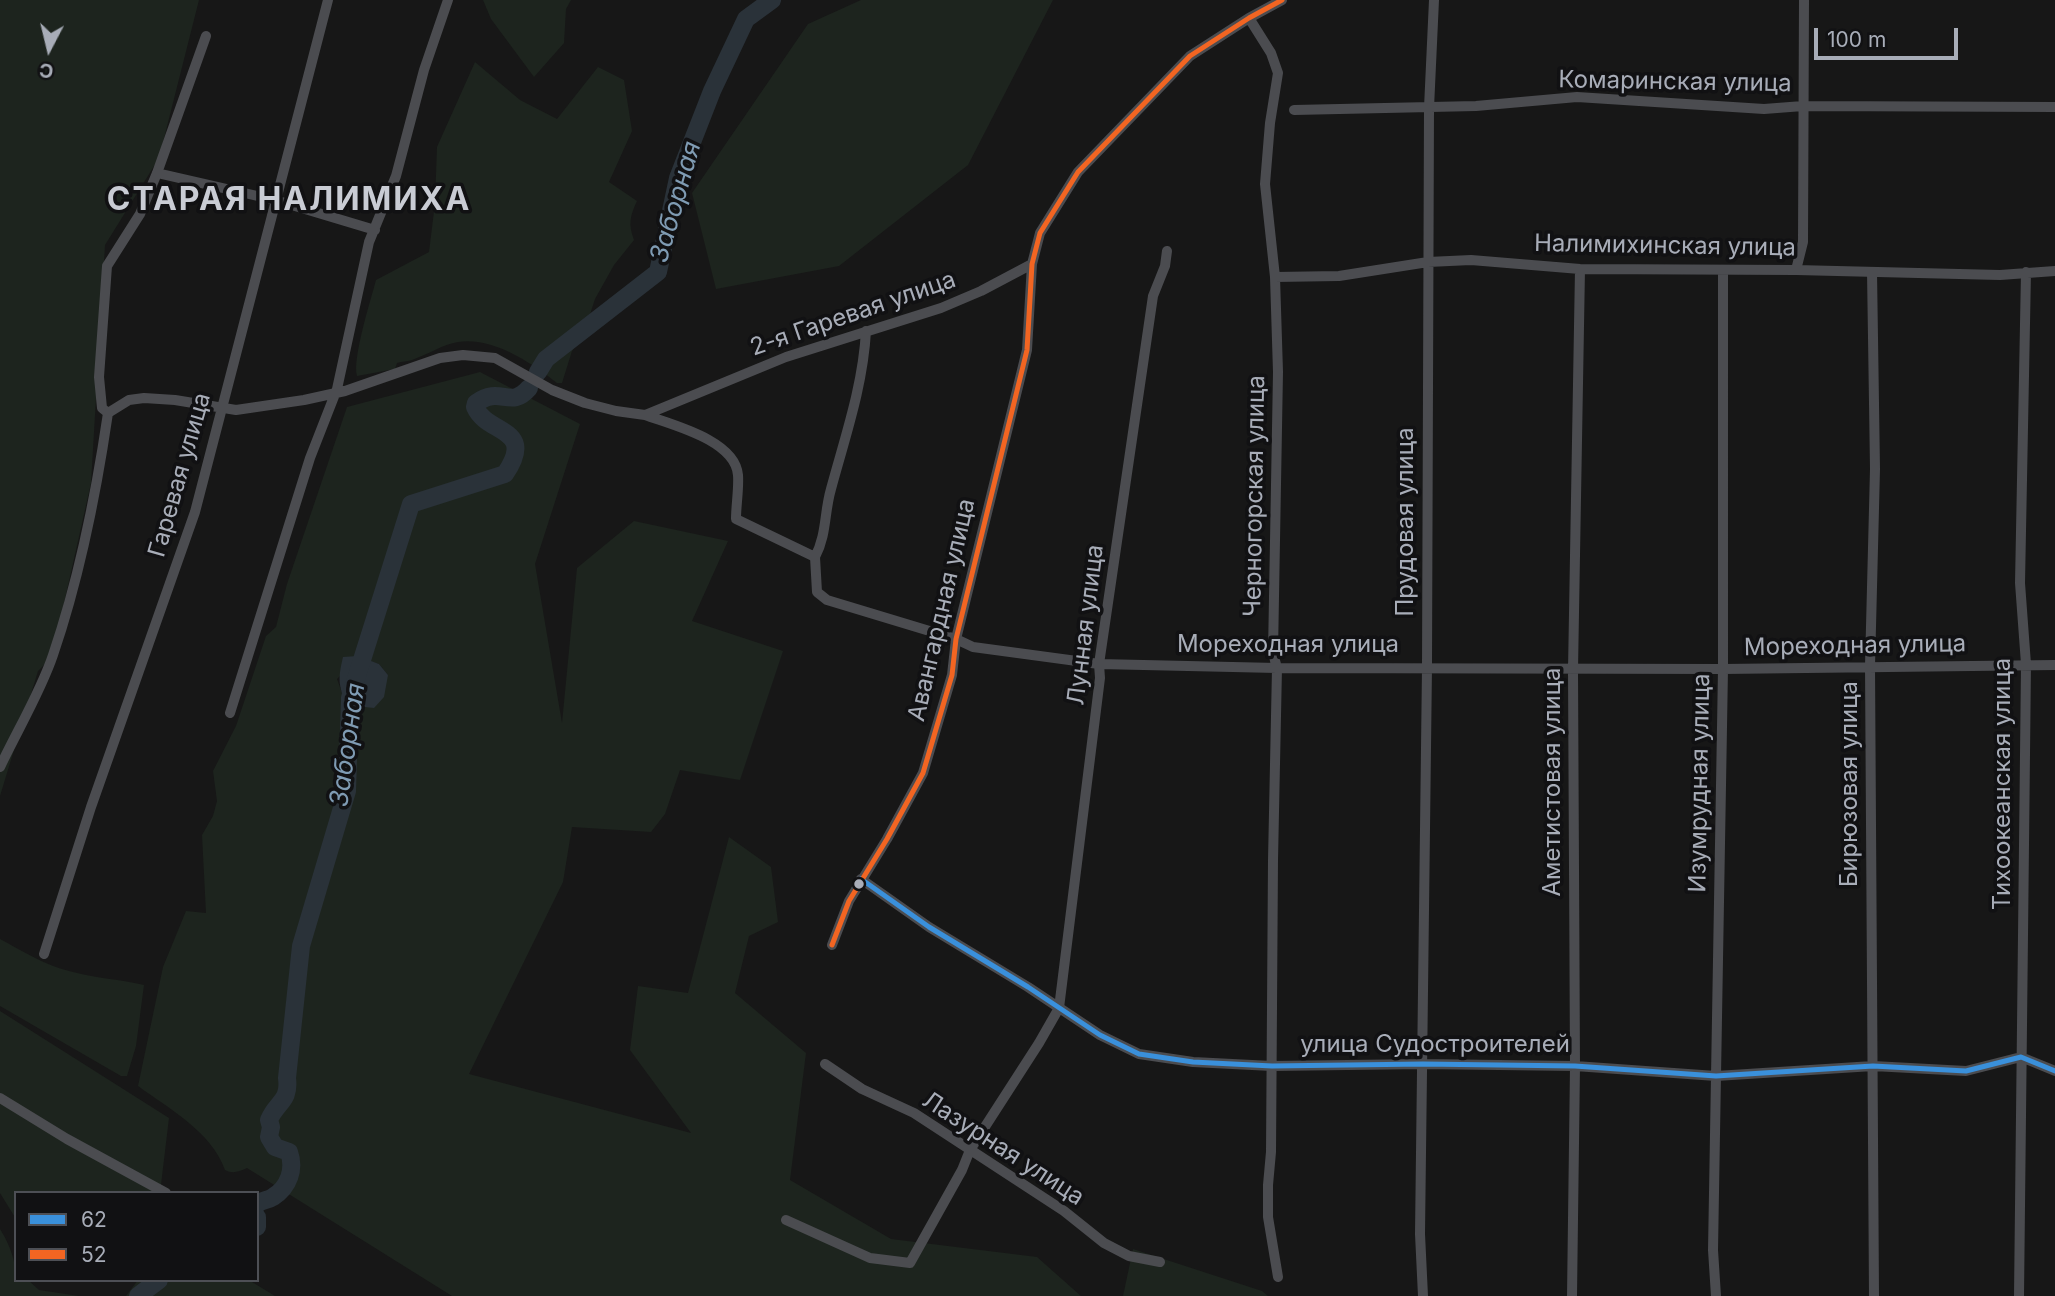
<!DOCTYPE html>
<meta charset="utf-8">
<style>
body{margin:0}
#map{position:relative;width:2055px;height:1296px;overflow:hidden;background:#171717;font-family:Inter,sans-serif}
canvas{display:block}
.legend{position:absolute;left:14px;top:1191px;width:245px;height:91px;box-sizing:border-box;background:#111113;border:2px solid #4d4f55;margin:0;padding:9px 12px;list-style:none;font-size:21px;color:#a8adb8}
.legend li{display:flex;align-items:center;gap:14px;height:35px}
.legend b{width:35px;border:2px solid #4d4f55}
.north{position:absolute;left:14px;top:14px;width:70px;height:70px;-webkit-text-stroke:5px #111113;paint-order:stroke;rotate:187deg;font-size:19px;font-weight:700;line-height:28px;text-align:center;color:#a8adb8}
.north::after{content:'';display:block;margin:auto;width:24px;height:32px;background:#a8adb8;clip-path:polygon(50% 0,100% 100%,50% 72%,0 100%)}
.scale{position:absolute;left:1814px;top:28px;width:144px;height:32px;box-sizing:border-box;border:4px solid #a8adb8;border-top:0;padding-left:9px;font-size:21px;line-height:24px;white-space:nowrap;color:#a8adb8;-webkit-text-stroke:5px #111113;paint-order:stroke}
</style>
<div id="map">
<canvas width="2055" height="1296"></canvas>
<ul class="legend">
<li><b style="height:9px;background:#3a90db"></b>62</li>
<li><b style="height:9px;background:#f26522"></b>52</li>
</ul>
<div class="north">С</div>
<div class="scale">100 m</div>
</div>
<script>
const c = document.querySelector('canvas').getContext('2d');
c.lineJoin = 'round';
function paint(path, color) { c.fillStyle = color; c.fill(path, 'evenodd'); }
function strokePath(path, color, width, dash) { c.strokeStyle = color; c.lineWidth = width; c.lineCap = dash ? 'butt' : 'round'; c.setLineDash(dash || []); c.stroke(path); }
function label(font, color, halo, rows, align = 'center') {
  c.font = font + ' Inter,sans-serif'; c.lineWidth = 7; c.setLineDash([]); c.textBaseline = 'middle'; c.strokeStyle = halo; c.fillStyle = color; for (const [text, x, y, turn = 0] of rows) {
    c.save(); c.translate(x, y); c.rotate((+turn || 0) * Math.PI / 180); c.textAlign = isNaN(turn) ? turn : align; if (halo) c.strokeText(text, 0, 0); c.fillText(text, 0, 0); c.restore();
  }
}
paint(new Path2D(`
 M0,0H199L159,158L105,245L91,483L52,657L38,671L0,796Z
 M483,0H571L566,9L564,43L534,77L491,19Z
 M861,0H1053L968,165L839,266L716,289L692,193L808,24Z
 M475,62L520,100L557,119L598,67L624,80L632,131L609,182L637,201C630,216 628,224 634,240L614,265L595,299L583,336L572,351L562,383H557C531,363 494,337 458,342C443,344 427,355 412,360C407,362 402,361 397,363L395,369L357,376C352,359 371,299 376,280L429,252L435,203L437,147Z
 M480,372L580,424L535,564L562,723L577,568L634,521L728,541L692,621L783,651L740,780L680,770L665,814L651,832L572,827L563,882L469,1074L691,1133L630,1050L638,986L688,993L729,837L771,867L778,922L749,936L735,993L806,1053L790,1180L891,1239L1037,1257L1081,1296H452L247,1168C238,1172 233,1174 225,1170C212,1132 168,1108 138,1086L163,967L186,911L206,913L202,835L213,816L217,801L213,771L236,726L266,636L276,627L287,584L347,407ZM358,657L379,664L388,675L346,704L337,679Z
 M0,939C22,951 45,965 69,971C93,978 119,979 144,985L136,1046L127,1076H121L0,1006Z
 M0,1011L169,1118L160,1193H16V1219L0,1193Z
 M0,1229C10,1245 16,1261 16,1280H28L39,1290L79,1296H0Z
 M1133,1249L1262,1291L1268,1296H1123Z
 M138,1280H244L252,1282L275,1296H126Z`), '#1d241e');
paint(new Path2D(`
 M358,656L379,664L388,675L384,697L374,708L346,705C338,684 338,678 343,657Z`), '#2a3239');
strokePath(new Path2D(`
 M538,372L546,359L658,272L678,178L712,91L746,19L772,0
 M257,1204C263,1199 267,1201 273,1197C289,1187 295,1169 289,1152L275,1147L269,1137L271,1127L269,1120C277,1101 290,1102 287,1078L301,946L347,791L350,698L411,504L505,474C537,427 487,435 475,407L476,403C501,385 510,410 529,388
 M257,1217V1227
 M138,1296L159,1280`), '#2a3239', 18);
strokePath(new Path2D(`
 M1249,18L1271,53L1278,73L1270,123L1265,184L1275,277L1278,372L1273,653L1277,668L1273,860L1271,1152L1268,1185V1217L1278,1277
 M1294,110L1476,106L1577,97L1764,109L1803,106L2055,107
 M157,173L275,200L375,230
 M1796,270L1803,242L1804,0
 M1872,272L1875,469L1870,666L1874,1296
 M1275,277L1339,276L1428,262L1471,260L1580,269L1796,270L2000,275L2055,271
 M108,413L129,400L144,398L175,400L236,410L304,400L345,391L440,358L463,355L495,358L552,390L585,403L616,411L645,415L786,357L941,308L981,291L1032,264
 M108,413L102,408L99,377L107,266L140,214L157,173L206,36
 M645,415C672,425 735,440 738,475C739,489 736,505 736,519L815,557
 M815,557L817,592L827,600L956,639L973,647L1099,664L1277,668L1723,669L2055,665
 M815,557C827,534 824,513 831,489C845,437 863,386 866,331
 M230,713L310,458L337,389L369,242L396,176L424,70L448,0
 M0,767C17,731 41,691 53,655C80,576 96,495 108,413
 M861,879L929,927L1028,987L1100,1035L1139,1054L1193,1062L1272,1066L1423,1064L1575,1066L1716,1076L1873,1066L1966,1071L2021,1057L2055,1071
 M832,945L849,901L887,839L923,773L952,675L956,639L1027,350L1032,264L1040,233L1078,172L1190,56L1249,18L1282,0
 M44,954L91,807L195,512L328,0
 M825,1064L862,1089L914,1113L1064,1211L1104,1243L1129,1256L1160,1262
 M0,1098L67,1139L166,1193
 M786,1220L870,1258L910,1263L962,1170L970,1150L1039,1043L1059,1008L1100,678L1099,664L1153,296L1165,266L1167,251
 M1423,1296L1420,1234L1427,667L1429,108L1434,0
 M1572,1296L1575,1066L1573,670L1580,269
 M1716,1296L1713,1250L1723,669V270
 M2019,1296L2026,664L2020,583L2026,272`), '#4b4c50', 10);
strokePath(new Path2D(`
 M861,879L929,927L1028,987L1100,1035L1139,1054L1193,1062L1272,1066L1423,1064L1575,1066L1716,1076L1873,1066L1966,1071L2021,1057L2055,1071`), '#3a90db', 5);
strokePath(new Path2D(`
 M832,945L849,901L887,839L923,773L952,675L956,639L1027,350L1032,264L1040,233L1078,172L1190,56L1249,18L1282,0`), '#f26522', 5);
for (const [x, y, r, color] of [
 [859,884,6,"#a8adb8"]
]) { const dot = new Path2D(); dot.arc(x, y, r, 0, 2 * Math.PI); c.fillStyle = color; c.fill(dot); strokePath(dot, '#111113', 2.5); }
label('24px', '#a8adb8', '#111113', [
 ["Комаринская улица",1675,82,1],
 ["Налимихинская улица",1665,246,1],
 ["2-я Гаревая улица",853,314,-19],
 ["Гаревая улица",180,475,-74],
 ["Черногорская улица",1255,496,-89],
 ["Прудовая улица",1406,522,-90],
 ["Авангардная улица",942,610,-77],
 ["Лунная улица",1086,625,-83],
 ["Мореходная улица",1288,645],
 ["Мореходная улица",1855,646,-1],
 ["Аметистовая улица",1553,782,-90],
 ["Изумрудная улица",1700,783,-89],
 ["Бирюзовая улица",1850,784,-90],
 ["Тихоокеанская улица",2003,784,-90],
 ["улица Судостроителей",1435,1045],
 ["Лазурная улица",1003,1149,33]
]);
label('italic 26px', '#7f9bb3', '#111113', [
 ["Заборная",676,202,-74],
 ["Заборная",348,745,-82]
]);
c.letterSpacing = '2px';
label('bold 32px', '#c9ccd4', '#111113', [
 ["СТАРАЯ НАЛИМИХА",289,200]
]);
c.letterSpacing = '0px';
</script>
